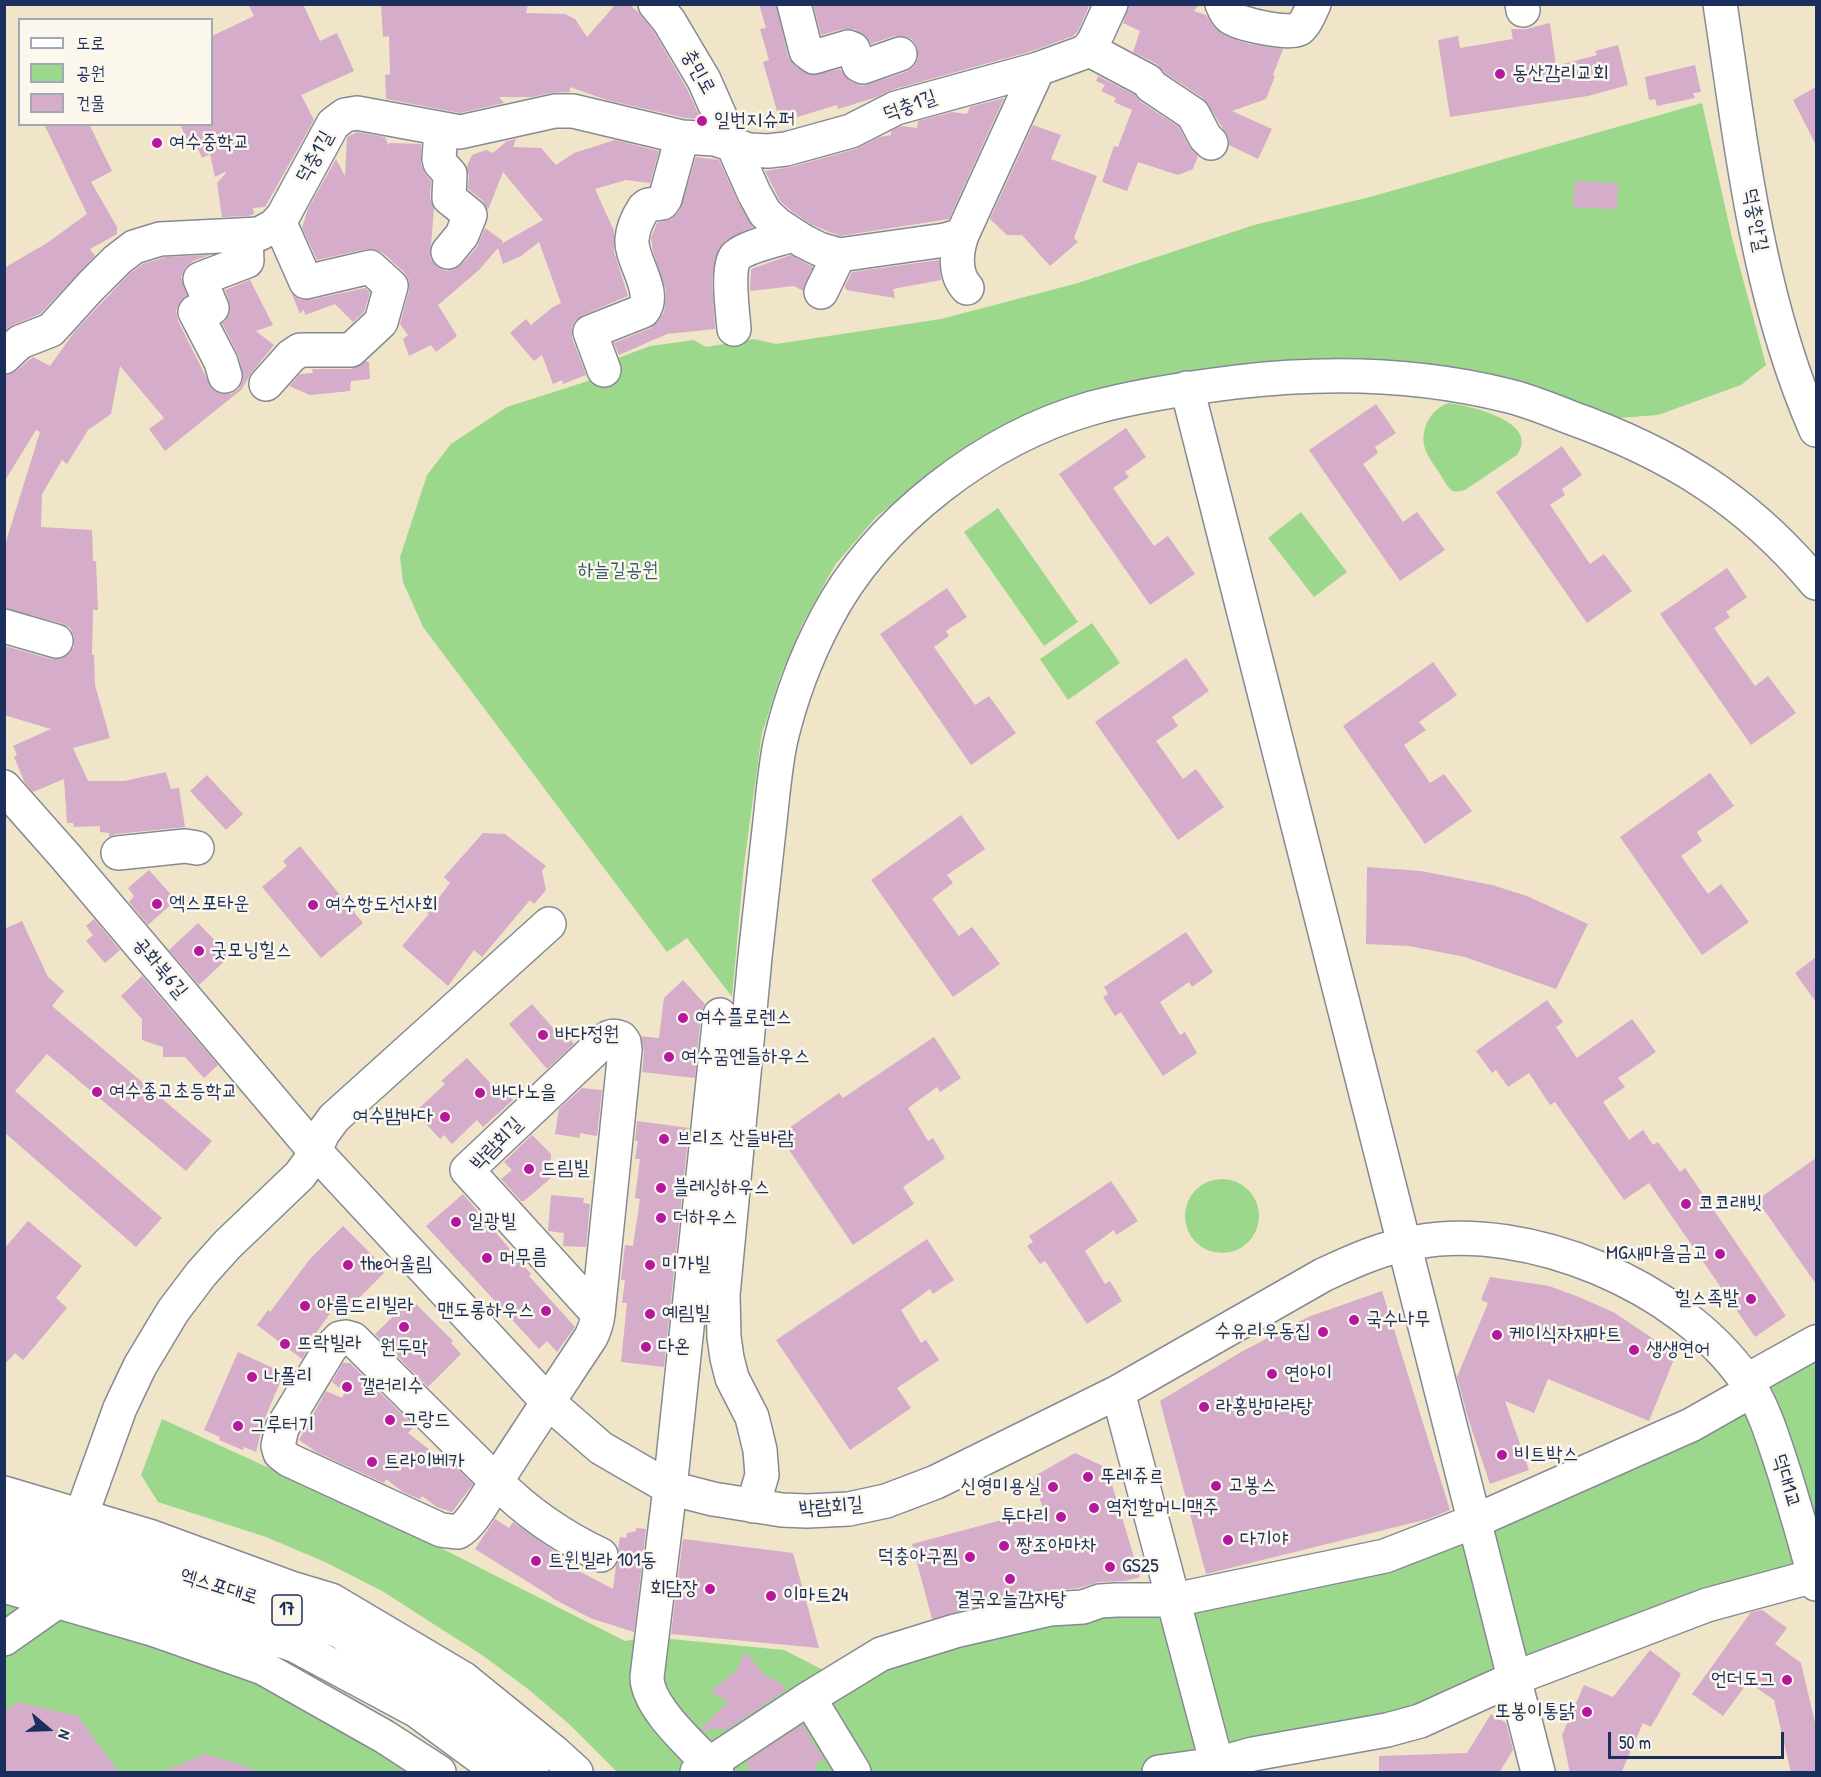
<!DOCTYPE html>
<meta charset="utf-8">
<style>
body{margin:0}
#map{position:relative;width:1821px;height:1777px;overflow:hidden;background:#f0e5c8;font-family:"Patrick Hand","Poor Story",sans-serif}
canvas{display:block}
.frame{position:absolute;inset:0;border:6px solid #1b2f5e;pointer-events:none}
.legend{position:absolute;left:18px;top:18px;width:195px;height:108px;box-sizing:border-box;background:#fbf7ec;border:2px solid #a1a7b3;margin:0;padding:8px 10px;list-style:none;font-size:18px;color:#1b2f5e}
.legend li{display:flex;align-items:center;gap:12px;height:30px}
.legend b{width:30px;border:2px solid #a1a7b3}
.north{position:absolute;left:18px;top:1699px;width:60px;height:60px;-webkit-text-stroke:4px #fbf7ec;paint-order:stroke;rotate:109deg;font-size:16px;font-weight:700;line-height:24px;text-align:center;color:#1b2f5e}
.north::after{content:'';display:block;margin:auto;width:21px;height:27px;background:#1b2f5e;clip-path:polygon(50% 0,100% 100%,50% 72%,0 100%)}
.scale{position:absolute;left:1608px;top:1732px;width:176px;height:27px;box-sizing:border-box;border:3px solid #1b2f5e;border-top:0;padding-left:8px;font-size:18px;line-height:21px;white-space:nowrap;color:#1b2f5e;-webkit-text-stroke:4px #fbf7ec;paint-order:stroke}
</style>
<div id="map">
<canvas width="1821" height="1777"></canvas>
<div class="frame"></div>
<ul class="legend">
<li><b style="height:8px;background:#fff"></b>도로</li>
<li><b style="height:16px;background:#9cd88b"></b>공원</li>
<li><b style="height:16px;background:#d5acc9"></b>건물</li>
</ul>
<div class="north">N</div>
<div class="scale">50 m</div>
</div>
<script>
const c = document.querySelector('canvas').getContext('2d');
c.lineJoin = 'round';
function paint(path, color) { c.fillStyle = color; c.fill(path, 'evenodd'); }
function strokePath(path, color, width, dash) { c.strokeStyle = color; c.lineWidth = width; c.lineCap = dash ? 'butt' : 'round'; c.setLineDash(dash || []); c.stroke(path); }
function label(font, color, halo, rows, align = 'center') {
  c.font = font + ' "Patrick Hand","Poor Story",sans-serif'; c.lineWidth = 5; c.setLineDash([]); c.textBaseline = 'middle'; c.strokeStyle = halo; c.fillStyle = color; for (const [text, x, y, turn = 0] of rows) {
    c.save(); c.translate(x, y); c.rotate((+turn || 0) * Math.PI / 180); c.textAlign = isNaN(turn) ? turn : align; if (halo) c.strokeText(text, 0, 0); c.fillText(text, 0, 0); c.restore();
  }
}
paint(new Path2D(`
 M1702,103L1732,238L1766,365L1741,385L1658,415L1618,418L1570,400L1450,368L1024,419L946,462L876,517L835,565L803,623L780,677L762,733L744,865L732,997L687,938L667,952L423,627L403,582L400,557L427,475L451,444L507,407L591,380L618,358L650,346L694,340L706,347L754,339L776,344L941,319L1078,283L1254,225L1370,197Z
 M1449,403C1471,406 1541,422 1517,455L1465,490C1460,491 1455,493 1451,490C1447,486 1443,479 1440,474C1434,465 1426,455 1424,445C1421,427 1432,408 1449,403Z
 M998,508L1078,622L1044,646L964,532Z
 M1301,512L1347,572L1314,597L1268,538Z
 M1092,623L1120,663L1068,700L1040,659Z
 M1185 1216a37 37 0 1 1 74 0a37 37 0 1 1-74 0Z
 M1816,1342V1575L1420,1721L1159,1772H617L569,1724L528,1689L482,1655L382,1591L325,1562L266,1537L158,1502L141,1475L162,1419L409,1532L625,1641L650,1637L784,1650L833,1675L1475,1521Z
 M4,1601L196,1658L254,1679L434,1772H5Z`), '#9cd88b');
paint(new Path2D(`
 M248,4H303L320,41L337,33L354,71L301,95L314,120L265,207L253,208L254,214L248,216L222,217L217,183L226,173L225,172L215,177L210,154L202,158L197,146L191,149L180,124H212V36L254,16Z
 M381,4H528L526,13L565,14L575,19L587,37L616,4H629L639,13L654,32L687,89L701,119L685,118L607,100L570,87V92L551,93L532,97H499L504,103L460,113L386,99L385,75L390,74L389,36L383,37Z
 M759,4H776L788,56L795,66L811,75L840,69L850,81L862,86L906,72L914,67L918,57L917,47L912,39L903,36H894L871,44L866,36L854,29H843L821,35L813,4H1090L1078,31L1073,36L1032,51L891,90L877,97L838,109L837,105L797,117V112L779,118L763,62L769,60L760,29L766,28Z
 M1129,4H1199L1194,11L1206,15L1215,28L1226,36L1249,44L1283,49L1273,75L1275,76L1266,99L1232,111L1272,129L1258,159L1229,145V138L1203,98L1165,73L1157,64L1133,52L1140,31L1123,23Z
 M1550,23L1556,66L1597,55L1595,51L1618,45L1628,85L1588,96L1450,117L1438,40L1458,36L1460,48L1513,39L1511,29H1526Z
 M1695,65L1701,92L1693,93L1695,98L1657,106L1655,99L1649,100L1645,77Z
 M1098,76L1135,95L1141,102L1179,127L1189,146L1198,156L1193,169L1178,175L1138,162L1127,191L1102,182L1114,146L1118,147L1132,110L1114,102L1116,98L1101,91L1105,85L1096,81Z
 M1816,87V145L1793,100Z
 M1004,98L949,219L840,236L812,225L789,209L780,201L765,171L791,167L856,149L880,137L891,135V131L901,126L917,128L918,121L952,112L967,114L970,107Z
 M44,124H89L112,171L91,182L117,227V234L90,249L95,256L40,314L13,325L4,331V268L47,243L87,214Z
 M1033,125L1061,135L1051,159L1097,176L1074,238L1078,242L1050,266L1022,235H1007L990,219Z
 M357,132L385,137L389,146V143L421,144V164L426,175L431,181L430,198L434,208L430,258L437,267L446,271L455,269L462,264L477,247L485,228L503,241L501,244L543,220L503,172L488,210L482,200L468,189L469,175L466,168L472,155L486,150L493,153L507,141L516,139L513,147L541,148L556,165L574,153L615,140L659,151L650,183L626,180L595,189L614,231V252L628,296L583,315L575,321L572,328V338L586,375L563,384L562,380L553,384L542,355L534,361L510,333L526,319L531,325L553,307L561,303L539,242L521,256L503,264L498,248L479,270L438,305L457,336L436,352L431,345L409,356L403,339L408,335L400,324L409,290V280L404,272L383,253L374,249H366L317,260L302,228L308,209L336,159L345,176L347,137Z
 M696,157L719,160L738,202L753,227L725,241L715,257L712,280L715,329L667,334L619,355L614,343L651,328L659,320L664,312L666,291L653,251L651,238L657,223L671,219L680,210Z
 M1575,181L1618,183L1617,209L1573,207Z
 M210,255L193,261L185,268L181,277L187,296L181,300L176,310L178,321L212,389L221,394H231L239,389L243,380L239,357L222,323L226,320L230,311L229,301L225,290L250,280L273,325L256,331L274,345L252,372L241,390L165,451L149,429L164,418L120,366L111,414L88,430L67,464L62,460L42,494L41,527L92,530L93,561H96L98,610H93L92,655H94L95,685L110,738L73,748L88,781H124L166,772L171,789L179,788L185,827L116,834L109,837V833L100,832V826L74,827L73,823H67L64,779L33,792L25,783L14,757L17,755L13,746L51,729L4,715L5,646L51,659H60L69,654L74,647V637L70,628L61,623L4,608V548L40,432L36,430L4,482V375L16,371L33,357L50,366L75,331L129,274L143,264L166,257Z
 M791,255L813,267L803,291L794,286L750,291L751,269Z
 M939,260L941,280L893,289L895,298L846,290L845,286L852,272Z
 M365,288L370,292L364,312L353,322L335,304L305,315L304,309L300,314L292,294L301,300H310Z
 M366,361L369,362L370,379L351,381L350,391L310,395L289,386L300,374L313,373L312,369H351Z
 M1376,404L1396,433L1375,447L1378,453L1363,464L1403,522L1417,512L1445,550L1400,581L1309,450Z
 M1126,428L1146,457L1125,472L1129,477L1113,488L1154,546L1168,536L1195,574L1150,605L1059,474Z
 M1562,446L1582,475L1562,489L1565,495L1550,505L1590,564L1604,554L1632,591L1587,623L1496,492Z
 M1727,568L1747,597L1726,612L1730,617L1714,628L1755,686L1768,676L1796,713L1751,745L1660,614Z
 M947,588L967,617L946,631L949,636L934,647L975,705L989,696L1016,733L971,765L880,634Z
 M1186,658L1209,691L1172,717L1178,726L1156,741L1183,779L1196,769L1224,807L1178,840L1095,722Z
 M1433,662L1457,695L1419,722L1426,730L1404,745L1430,783L1444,774L1472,811L1425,844L1343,726Z
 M1710,773L1734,806L1697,832L1702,841L1681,856L1708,894L1721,884L1749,922L1702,955L1620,837Z
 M207,775L243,814L226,830L190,791Z
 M961,815L985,849L947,875L953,883L932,899L959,936L972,927L1000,964L953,997L871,880Z
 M483,833L505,834L546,866L542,871L546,890L534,904L530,900L482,957L474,950L448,986L402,946L429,914L427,913L450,883L444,877Z
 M300,846L363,923L321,958L262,887L287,866L283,861Z
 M1367,867L1421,871L1492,885L1527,896L1588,924L1556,989L1465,957L1409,946L1366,944Z
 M149,870L176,900L148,925L129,902L134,896L128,888Z
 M94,919L120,950L105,963L86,941L93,935L86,926Z
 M22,921L48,977L64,991L52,1006L212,1141L186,1171L47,1054L15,1091L162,1218L136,1247L4,1132V929Z
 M198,923L230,956L199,985L169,950Z
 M1186,932L1213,972L1192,987L1189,982L1160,1002L1180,1035L1185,1032L1197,1053L1163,1076L1121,1012L1115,1016L1103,997L1108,994L1104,987Z
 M1816,957V1002L1795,973Z
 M142,976L218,1065L204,1078L185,1057H163V1047L142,1040V1019L121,996Z
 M683,980L705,1004L701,1013L695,1078L642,1072L644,1052L641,1036L659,1038L664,998Z
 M1547,1000L1563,1022L1556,1027L1577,1058L1632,1019L1656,1052L1618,1078L1625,1087L1603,1102L1629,1140L1643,1130L1653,1145L1658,1142L1680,1172L1685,1168L1786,1316L1755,1337L1649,1183L1624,1200L1555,1102L1550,1105L1529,1073L1508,1087L1496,1070L1492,1073L1476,1051Z
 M532,1004L554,1029L558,1026L574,1044L547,1069L509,1024Z
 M934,1037L961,1078L940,1092L937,1087L908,1108L928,1141L933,1138L945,1158L903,1187L914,1204L853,1245L779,1135L839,1093L843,1098Z
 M467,1058L493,1086L497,1082L513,1100L483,1127L477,1120L452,1144L444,1135L440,1139L415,1112L445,1084L441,1081Z
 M582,1088L602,1090L597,1136L580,1133V1138L555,1134L559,1109Z
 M637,1121L689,1128L664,1367L621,1362L627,1303H622L625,1280H621L625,1245L633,1246L640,1199L635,1198L640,1159H635L638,1141H635Z
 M532,1135L551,1154V1178L524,1201H521L501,1179L512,1170L504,1162Z
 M1816,1158V1284L1757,1200Z
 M1111,1181L1138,1221L1116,1235L1114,1230L1085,1251L1105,1284L1110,1281L1122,1301L1087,1324L1045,1261L1040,1264L1027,1246L1033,1242L1029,1236Z
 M463,1194L531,1274L529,1276L575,1327L557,1352L547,1341L539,1349L426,1226Z
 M551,1195L584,1198L583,1203L590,1204L586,1247L563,1246L564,1233L548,1231Z
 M28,1221L82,1266L56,1298L67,1308L23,1360L15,1353L4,1365V1249Z
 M343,1226L375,1258L372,1261L384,1273L352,1305L343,1296L310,1341L312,1342L302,1359L257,1325L268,1310L270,1312L310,1259Z
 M927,1239L954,1280L933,1294L930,1289L901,1310L921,1343L926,1340L939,1360L897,1388L911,1408L850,1450L776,1340Z
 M1490,1277L1549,1286L1579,1297L1615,1313L1661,1344L1674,1359L1649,1421L1548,1379L1534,1413L1505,1401L1529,1470L1490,1484L1468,1418L1457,1377L1488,1303L1481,1300Z
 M1382,1291L1450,1510L1428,1519L1206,1574L1160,1401L1241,1352L1308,1317Z
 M411,1299L453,1341L451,1343L461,1354L428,1387L375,1334Z
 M238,1352L284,1373L264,1420L256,1452L244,1447L243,1450L219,1440L220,1437L204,1430Z
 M343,1363H350L414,1426L408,1433L449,1465L451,1462L473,1484L452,1512L437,1507L422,1496L420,1499L403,1492L386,1479L384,1483L318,1453L299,1440L326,1391L342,1398L345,1392L332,1382Z
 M1075,1453L1107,1468L1140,1577L1125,1581L1099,1582L1079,1588L1046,1591L932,1619L912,1544L1043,1509L1033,1477Z
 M495,1519L509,1528L513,1522L557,1553L554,1558L613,1589L616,1566L620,1554L618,1549L620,1537L626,1538L627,1533L636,1531V1528L646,1529L634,1632L590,1618L552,1598V1597L475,1549Z
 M683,1539L793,1553L819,1648L671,1634Z
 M1762,1610L1787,1628L1775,1644L1801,1663L1816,1727V1773H1791L1774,1700L1748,1682L1723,1716L1692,1694L1751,1612Z
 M1650,1650L1681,1674L1651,1727L1643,1723L1621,1773H1570L1562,1735L1584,1685L1613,1697Z
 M745,1651L764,1675L782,1684L786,1690L725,1731L721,1728L703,1731L701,1729L728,1701L710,1692L737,1670Z
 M18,1702L78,1716L119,1773H4V1711Z
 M1491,1714L1506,1723L1513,1750L1499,1773H1379V1756L1467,1753Z
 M803,1724L811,1741L825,1760L816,1763L815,1773H750L747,1761Z
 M205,1754L254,1769L253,1773H161Z`), '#d5acc9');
const minor = new Path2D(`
 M655,4L669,21L704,80L754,193L765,213L777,224L803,241L819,249L839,255L945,240L962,235L1038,69
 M794,4L806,51L814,57L848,47L853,49L859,65L863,67L900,54
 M1222,4C1224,9 1226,14 1230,17C1239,24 1288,35 1299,29C1306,24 1310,12 1314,4
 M1522,4L1523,10
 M1720,4C1742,148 1757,296 1816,430
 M1088,49L1148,81L1151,86L1193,114L1205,137L1211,143
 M441,129L439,159L440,163L450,174L449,198L470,215L462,235L448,252
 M962,235C956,252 954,274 967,288
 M821,292L839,255
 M734,329C733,315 726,265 736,256C747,246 778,240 793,235
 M4,357L20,342L51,330L91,286L117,260L134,247L160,239L259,234L274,226L283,216L333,124L345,115L357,113L460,132L555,111H573L682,137L715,139L749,150L768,151L786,149L851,131L896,108L1038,69L1082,53L1088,49L1094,41L1111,4
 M604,370L590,332L643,311C658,292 630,260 632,239C633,228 638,217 644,208L648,205L662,203L665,199L682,137
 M225,376L221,362L195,312L212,308L200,279L247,261L246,235
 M266,384L291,356L300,350H351L381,322L391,286L370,267L306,282L279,221
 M1187,388L1538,1772
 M4,626L56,641
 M4,787L66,857L315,1151L548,1402L601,1448L670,1488L713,1499L782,1510L807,1511L849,1509L886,1501L936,1482L1118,1392L1323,1275C1353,1261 1384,1247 1417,1242C1529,1222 1680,1286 1745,1379C1765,1408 1774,1442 1785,1475C1796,1511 1807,1547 1816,1584
 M118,853L185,846L197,848
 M598,1314L467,1170L604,1041C609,1036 614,1035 621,1038L624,1042L625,1050L598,1314C597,1323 595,1329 591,1337C560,1384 529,1430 499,1477C489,1492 473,1524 458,1532L441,1530L289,1460L280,1453L278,1446L282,1428L331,1347L340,1338L346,1337L353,1339L496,1481C527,1513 561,1536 601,1555
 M1746,1381L1816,1342
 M1118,1392L1219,1772
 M753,1506L762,1475L760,1450L752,1417L732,1378L727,1358L724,1337L723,1295C734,1182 744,1070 755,957C760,912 765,866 770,821C773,794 775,766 781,739C791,697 806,657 826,619C877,521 986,438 1092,408C1139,395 1188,388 1236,382C1329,371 1418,373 1509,396C1529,401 1549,409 1569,417C1670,453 1747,500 1816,583
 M81,1516L120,1408L140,1366L173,1311L201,1274L227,1245L300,1175L310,1161L323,1133L334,1118L549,924
 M4,1639L58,1601
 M809,1698L854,1772
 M697,1772L809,1698L881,1654L955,1631L1050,1609L1083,1607L1100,1601L1117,1600H1174L1385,1556L1475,1521L1691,1425L1751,1391
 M717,1772C696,1749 647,1708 647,1677L670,1488L720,1015
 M1159,1772L1217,1764L1253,1754L1387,1730L1420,1721L1515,1678L1707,1605L1814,1576`);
const major = new Path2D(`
 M4,1493L149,1536L291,1588L331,1600L464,1679L554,1752L576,1772
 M4,1526L181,1575L262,1600L341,1632L495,1739L532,1772
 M4,1555L63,1569L294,1645L417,1711L500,1772
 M4,1586L155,1630L263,1668L385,1737L439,1772`);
strokePath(minor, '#868a93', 36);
strokePath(major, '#868a93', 36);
strokePath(minor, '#fff', 33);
strokePath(major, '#fff', 33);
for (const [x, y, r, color] of [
 [1500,74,6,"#b5179e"],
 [702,121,6,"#b5179e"],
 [157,143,6,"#b5179e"],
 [157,904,6,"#b5179e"],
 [313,905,6,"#b5179e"],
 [199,951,6,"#b5179e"],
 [683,1018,6,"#b5179e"],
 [543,1035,6,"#b5179e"],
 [669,1057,6,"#b5179e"],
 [97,1092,6,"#b5179e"],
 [480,1093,6,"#b5179e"],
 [445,1117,6,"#b5179e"],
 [664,1139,6,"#b5179e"],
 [529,1169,6,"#b5179e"],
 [661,1188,6,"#b5179e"],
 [1686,1204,6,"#b5179e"],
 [661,1218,6,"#b5179e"],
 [456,1222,6,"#b5179e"],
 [1720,1254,6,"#b5179e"],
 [487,1258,6,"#b5179e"],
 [348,1265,6,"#b5179e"],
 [650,1265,6,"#b5179e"],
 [1751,1299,6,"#b5179e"],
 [305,1306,6,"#b5179e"],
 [546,1311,6,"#b5179e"],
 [650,1314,6,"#b5179e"],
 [1354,1320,6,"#b5179e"],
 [404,1327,6,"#b5179e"],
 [1323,1332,6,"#b5179e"],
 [1497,1335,6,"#b5179e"],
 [285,1344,6,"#b5179e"],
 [646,1347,6,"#b5179e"],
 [1634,1350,6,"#b5179e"],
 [1272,1374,6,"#b5179e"],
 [252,1377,6,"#b5179e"],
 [347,1387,6,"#b5179e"],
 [1204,1407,6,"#b5179e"],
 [390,1420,6,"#b5179e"],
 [238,1426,6,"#b5179e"],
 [1502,1455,6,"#b5179e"],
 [372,1462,6,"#b5179e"],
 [1088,1477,6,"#b5179e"],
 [1216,1486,6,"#b5179e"],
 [1053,1487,6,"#b5179e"],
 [1094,1508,6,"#b5179e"],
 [1061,1517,6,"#b5179e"],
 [1228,1540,6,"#b5179e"],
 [1004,1546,6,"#b5179e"],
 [970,1557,6,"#b5179e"],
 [536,1561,6,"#b5179e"],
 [1110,1567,6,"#b5179e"],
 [1010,1579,6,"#b5179e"],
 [710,1589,6,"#b5179e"],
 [771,1596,6,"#b5179e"],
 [1787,1680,6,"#b5179e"],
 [1587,1712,6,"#b5179e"]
]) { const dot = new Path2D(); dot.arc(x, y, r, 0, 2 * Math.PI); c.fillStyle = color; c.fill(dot); strokePath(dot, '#fbf7ec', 2); }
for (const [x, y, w] of [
 [287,1610,30]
]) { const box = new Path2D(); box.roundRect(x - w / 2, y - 15, w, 30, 4.5); c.fillStyle = '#fbf7ec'; c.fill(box); strokePath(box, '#1b2f5e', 1.5); }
label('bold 18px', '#1b2f5e', null, [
 ["17",287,1610]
]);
label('20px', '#1b2f5e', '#fbf7ec', [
 ["충민로",698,72,61],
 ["덕충1길",910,106,-20],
 ["덕충1길",315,157,-61],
 ["덕충안길",1755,220,79],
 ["공화북6길",160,968,50],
 ["박람회길",497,1144,-46],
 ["덕대1교",1786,1481,73],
 ["박람회길",831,1507,-5],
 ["엑스포대로",219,1587,17]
]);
label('20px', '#1b2f5e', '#fbf7ec', [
 ["동산감리교회",1512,74],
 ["일번지슈퍼",714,121],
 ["여수중학교",169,143],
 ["엑스포타운",169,904],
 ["여수항도선사회",325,905],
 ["굿모닝힐스",211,951],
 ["여수플로렌스",695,1018],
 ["바다정원",555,1035],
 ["여수꿈엔들하우스",681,1057],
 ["여수종고초등학교",109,1092],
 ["바다노을",492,1093],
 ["여수밤바다",433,1117,"right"],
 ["브리즈 산들바람",676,1139],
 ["드림빌",541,1169],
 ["블레싱하우스",673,1188],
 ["코코래빗",1698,1204],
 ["더하우스",673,1218],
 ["일광빌",468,1222],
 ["MG새마을금고",1708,1254,"right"],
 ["머무름",499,1258],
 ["the어울림",360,1265],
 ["미가빌",662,1265],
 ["힐스족발",1739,1299,"right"],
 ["아름드리빌라",317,1306],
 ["맨도롱하우스",534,1311,"right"],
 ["예림빌",662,1314],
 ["국수나무",1366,1320],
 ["수유리우동집",1311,1332,"right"],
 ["케이식자재마트",1509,1335],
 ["뜨락빌라",297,1344],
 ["다온",658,1347],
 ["원두막",404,1348,"center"],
 ["생생연어",1646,1350],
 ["연아이",1284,1374],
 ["나폴리",264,1377],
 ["갤러리수",359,1387],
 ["라홍방마라탕",1216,1407],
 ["그랑드",402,1420],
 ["그루터기",250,1426],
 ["비트박스",1514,1455],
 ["트라이베카",384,1462],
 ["뚜레쥬르",1100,1477],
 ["고봉스",1228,1486],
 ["신영미용실",1041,1487,"right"],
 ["역전할머니맥주",1106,1508],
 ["투다리",1049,1517,"right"],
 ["다기야",1240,1540],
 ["짱조아마차",1016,1546],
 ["덕충아구찜",958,1557,"right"],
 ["트윈빌라 101동",548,1561],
 ["GS25",1122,1567],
 ["회담장",698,1589,"right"],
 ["이마트24",783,1596],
 ["결국오늘감자탕",1010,1600,"center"],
 ["언더도그",1775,1680,"right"],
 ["또봉이통닭",1575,1712,"right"]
], 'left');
label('20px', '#3b5969', '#fbf7ec', [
 ["하늘길공원",618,571]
]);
</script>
